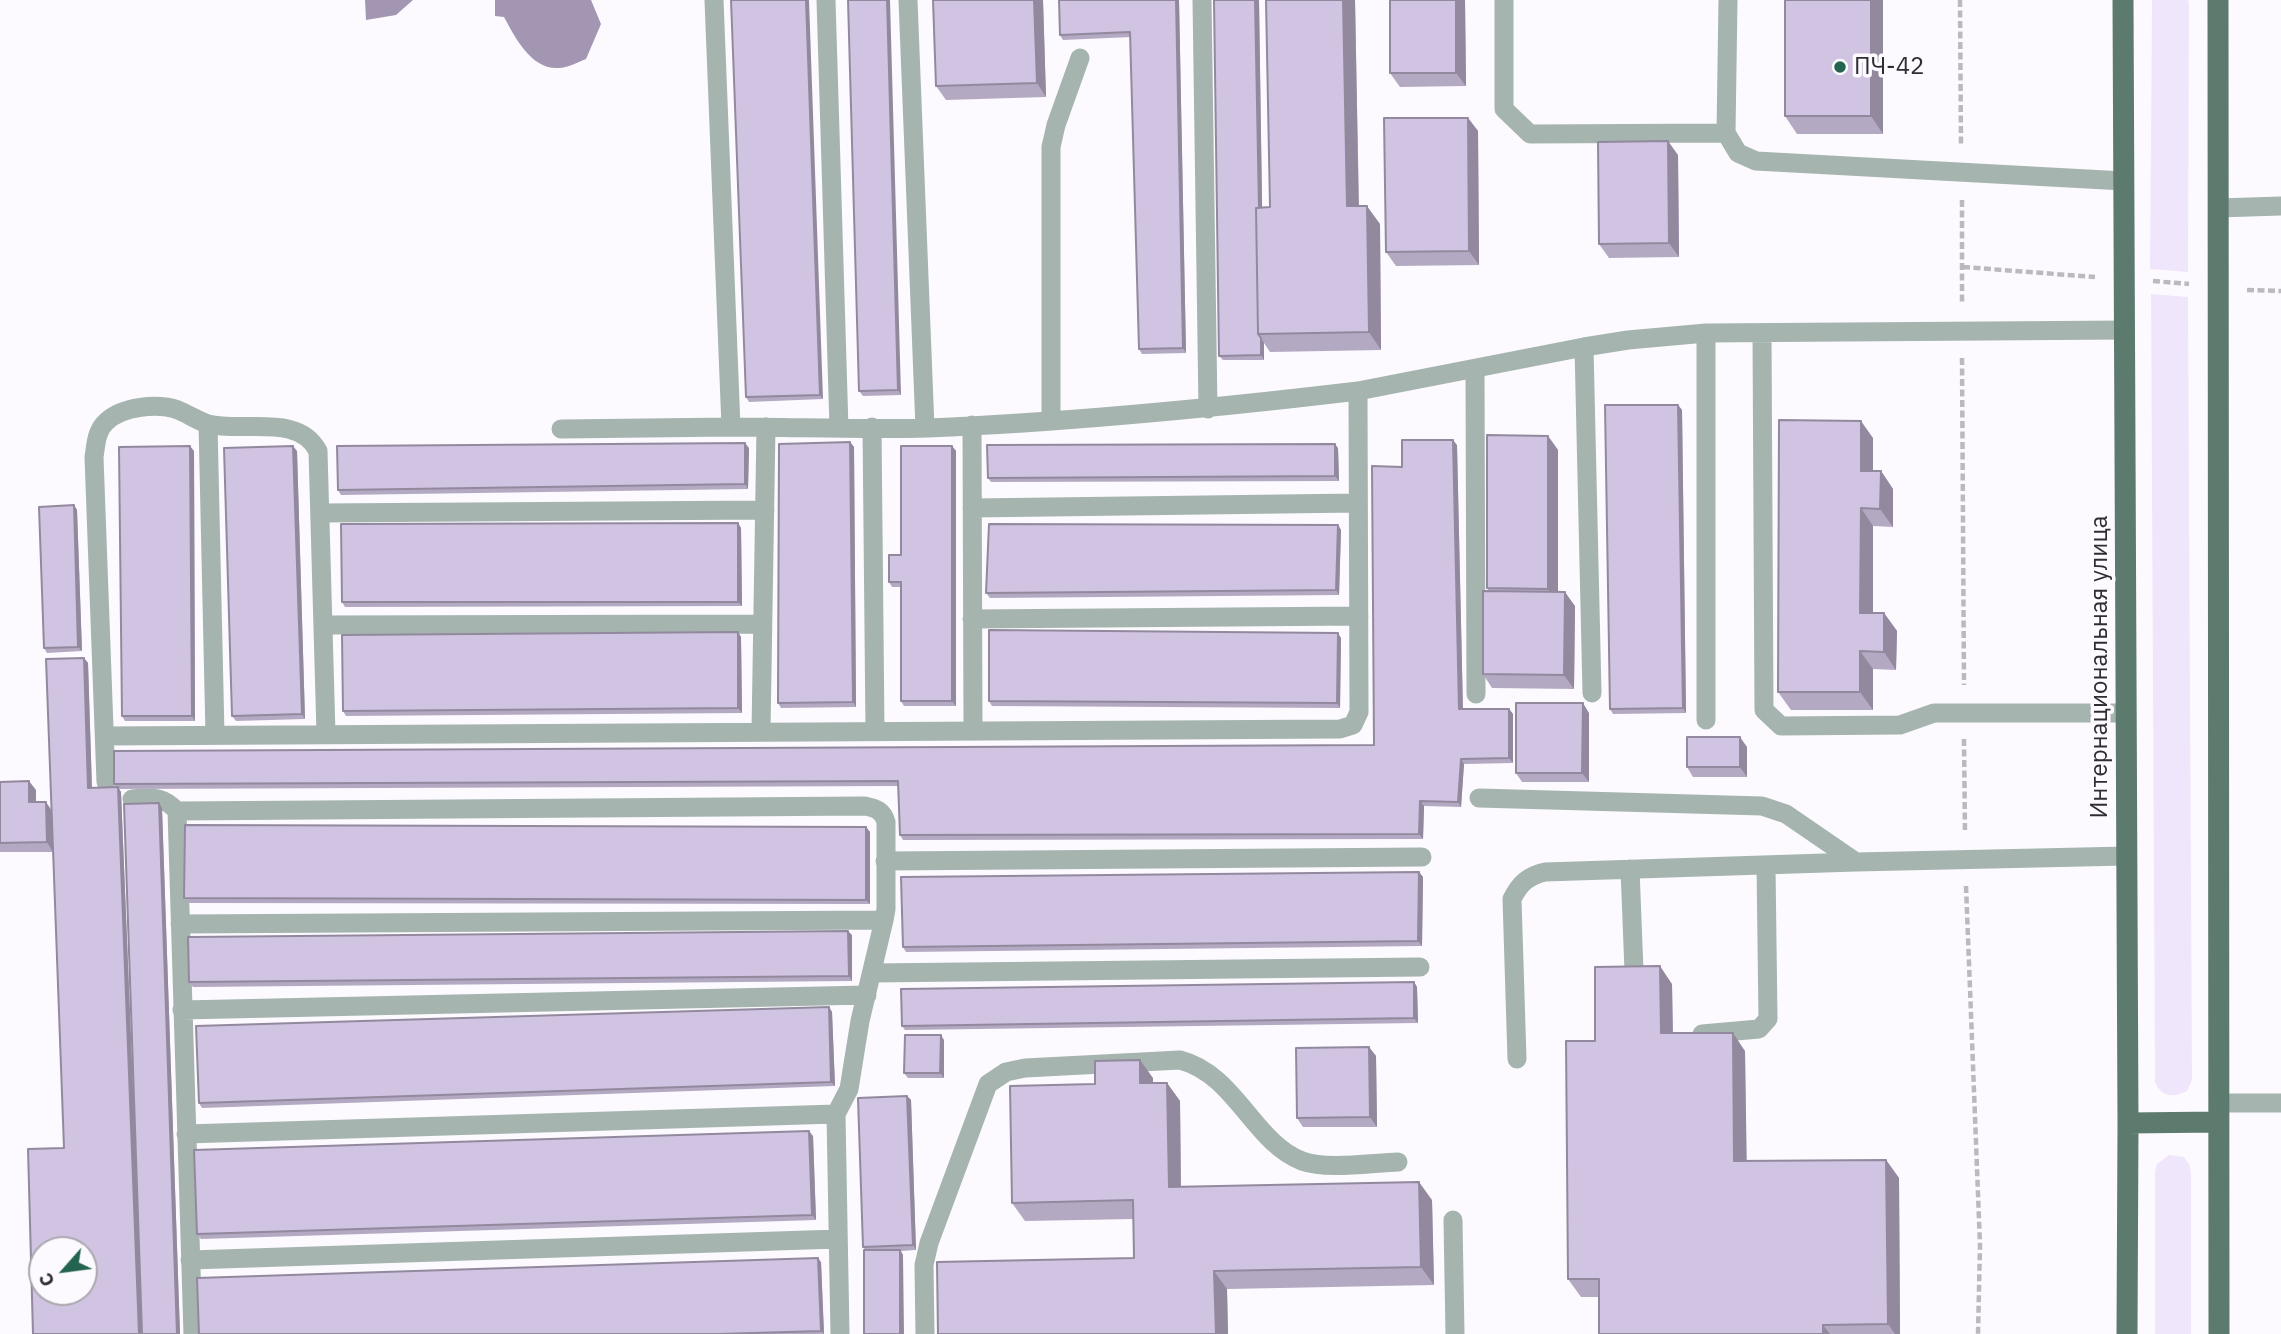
<!DOCTYPE html>
<meta charset="utf-8">
<style>
body{margin:0}
#map{position:relative;width:2281px;height:1334px;overflow:hidden;background:#fcfafe;font-family:"IBM Plex Sans",sans-serif}
canvas{display:block}
.north{position:absolute;left:28px;top:1236px;width:70px;height:70px;box-sizing:border-box;background:#fcfafe;border:2px solid #aaa8ae;border-radius:50%;rotate:242deg;font-size:19px;font-weight:700;line-height:28px;text-align:center;color:#302c35}
.north::after{content:'';display:block;margin:auto;width:24px;height:32px;background:#236350;clip-path:polygon(50% 0,100% 100%,50% 72%,0 100%)}
</style>
<div id="map">
<canvas width="2281" height="1334"></canvas>
<div class="north">С</div>
</div>
<script>
const c = document.querySelector('canvas').getContext('2d');
c.lineJoin = 'round';
function paint(path, color) { c.fillStyle = color; c.fill(path, 'evenodd'); }
function strokePath(path, color, width, dash) { c.strokeStyle = color; c.lineWidth = width; c.lineCap = dash ? 'butt' : 'round'; c.setLineDash(dash || []); c.stroke(path); }
function label(font, color, halo, rows, align = 'center') {
  c.font = font + ' "IBM Plex Sans",sans-serif'; c.lineWidth = 7; c.setLineDash([]); c.textBaseline = 'middle'; c.strokeStyle = halo; c.fillStyle = color; for (const [text, x, y, turn = 0] of rows) {
    c.save(); c.translate(x, y); c.rotate((+turn || 0) * Math.PI / 180); c.textAlign = isNaN(turn) ? turn : align; if (halo) c.strokeText(text, 0, 0); c.fillText(text, 0, 0); c.restore();
  }
}
paint(new Path2D(`
 M2152,0H2188L2189,4L2188,272L2150,269Z
 M2151,294L2188,297L2192,1080L2187,1091C2173,1098 2161,1097 2155,1082Z
 M2169,1155L2184,1157L2189,1164L2191,1172V1334H2155V1171L2157,1164Z`), '#f0e6fc');
paint(new Path2D(`
 M365,0H413L396,15L366,20Z
 M495,0H591L601,24L586,59C578,62 567,68 559,68C531,70 515,37 504,17L495,16Z`), '#a396b3');
strokePath(new Path2D(`
 M1960,0L1961,146
 M1962,200V304
 M1963,267L2095,277
 M2153,281L2189,284
 M2247,290L2281,291
 M1962,358L1964,685
 M1964,739L1965,832
 M1966,886L1980,1245L1978,1334`), '#bbb9be', 4.5, [7, 3.5]);
strokePath(new Path2D(`
 M826,0L839,428
 M908,0L925,428
 M1202,0L1208,409
 M1504,0V109L1530,134L1726,133
 M1728,0L1726,133L1738,153L1756,161L2124,181
 M2218,208L2281,206
 M1706,333V720
 M1762,333L1764,710L1781,726L1900,725L1934,713H2126
 M1584,347L1592,693
 M1475,369L1476,694
 M1051,420V147L1056,125L1080,58
 M208,424L215,735
 M972,425L973,730
 M731,427C796,427 863,430 928,428C1072,422 1215,408 1358,391
 M872,427L875,731
 M561,429L731,427L714,0
 M972,508L1358,503
 M320,513L765,510
 M972,619L1359,616
 M323,625L762,624
 M761,731L766,427
 M105,736L1340,729L1353,725L1359,712L1358,391L1584,347L1628,340L1706,333L2125,330
 M106,782L94,457C96,445 96,431 106,422C122,406 158,403 178,410C188,414 198,421 208,424C244,433 298,413 318,451L326,734
 M1479,798L1762,806L1786,814L1856,862L2127,856
 M132,799C152,798 162,795 177,811L193,1334
 M177,811L865,806C876,808 883,811 886,822V909L884,920L860,1021L849,1089L836,1114L840,1334
 M885,861L1422,857
 M1630,869L1634,971
 M180,924L884,920
 M872,973L1420,967
 M182,1010L867,995
 M1702,1034L1759,1029L1768,1019L1766,865
 M1517,1059L1512,899C1520,883 1528,876 1545,872L1856,862
 M2219,1103H2281
 M186,1134L836,1114
 M1453,1220L1455,1334
 M190,1260L838,1239
 M925,1334L924,1265L929,1243L988,1084L1006,1072L1025,1068L1180,1060C1235,1074 1254,1143 1302,1161C1327,1170 1370,1163 1398,1162`), '#a5b4ae', 19);
strokePath(new Path2D(`
 M2123,0L2128,1123L2127,1334
 M2218,0L2219,1334
 M2128,1123L2219,1122`), '#5d7a6f', 21);
paint(new Path2D(`
 M731,0L823,399L749,402L746,397Z
 M848,0L901,395L863,396L859,391Z
 M933,0H1043L1046,97L946,100L936,86Z
 M1179,0L1186,353L1142,354L1139,349L1131,37L1063,40L1060,35Z
 M1214,0H1259L1262,208L1270,207L1266,0H1355L1359,206L1380,224L1381,350L1270,352L1264,343V360H1223L1219,356Z
 M1465,0L1466,86L1400,87L1390,73Z
 M1785,0H1883V134H1797L1785,116Z
 M1468,118L1478,131L1479,265L1396,266L1386,252Z
 M1678,155L1679,257L1609,258L1599,244Z
 M1678,405L1682,410L1686,713L1613,714L1610,709Z
 M1548,436L1558,450V592L1575,606L1574,689L1492,688L1483,674L1489,592L1487,588Z
 M1873,438V471H1881L1893,489V527L1873,526V613H1884L1897,631L1896,670L1873,669V710H1791L1778,692Z
 M850,442L854,447L856,707L781,708L778,703Z
 M1457,445L1463,709H1509L1513,714V763L1464,764L1461,807L1424,806L1423,839L903,840L900,835L898,786L119,789L121,792L138,1213L159,803L162,808L180,1334H33L64,1148L53,852H0V782L36,790V802L51,810L84,658L88,663L92,787H116L114,784L1374,745L1402,467Z
 M952,446L956,451V706H904L901,701V587H892L889,582Z
 M749,448L748,489L341,495L338,490Z
 M1338,448L1339,481L991,482L988,478Z
 M194,451L195,721H125L122,716Z
 M297,451L305,719L236,721L232,716Z
 M74,505L77,510L82,651L47,653L44,648Z
 M738,523L741,528L742,606L345,607L342,602Z
 M1338,525L1341,530L1339,595L990,598L986,593Z
 M738,632L741,637L742,713L346,716L343,711Z
 M1341,638L1340,708L992,706L989,701Z
 M1589,713V782H1522L1516,773Z
 M1747,747V777H1693L1687,767Z
 M866,827L870,832V904L188,903L184,898Z
 M1419,872L1423,877L1422,946L906,952L903,947Z
 M852,935V981L193,987L189,982Z
 M1414,982L1417,987L1418,1023L905,1030L902,1026Z
 M1672,984L1673,1033L1745,1051L1746,1161L1886,1160L1899,1178L1900,1334H1599V1297H1581L1568,1279L1595,1041Z
 M829,1007L832,1012L835,1086L202,1108L199,1103Z
 M944,1040V1078H908L904,1073Z
 M1369,1047L1376,1056L1377,1127H1303L1297,1118Z
 M1153,1078V1083H1167L1180,1101L1181,1186L1432,1200L1434,1285L1227,1289L1228,1334H938L1134,1258L1133,1219L1025,1221L1012,1203L1095,1084Z
 M907,1096L911,1100L916,1250L901,1251L903,1255L865,1250L863,1247Z
 M813,1136L816,1220L201,1239L197,1234Z
 M821,1262L824,1334H199Z`), '#b4a9c2');
paint(new Path2D(`
 M806,0H809L823,399L820,395Z
 M887,0H890L901,395L898,390Z
 M1034,0H1043L1046,97L1037,83Z
 M1176,0H1179L1186,353L1183,348Z
 M1255,0H1259L1264,334H1260Z
 M1343,0H1355L1359,224L1347,206Z
 M1456,0H1465L1466,86L1456,73Z
 M1871,0H1883V134L1871,116Z
 M1468,118L1478,131L1479,265L1469,251Z
 M1668,141L1678,155L1679,257L1669,243Z
 M1367,206L1380,224L1381,350L1369,332Z
 M1261,338L1264,343V360L1261,355Z
 M1678,405L1682,410L1686,713L1683,708Z
 M1861,421L1873,438V489L1861,471Z
 M1548,436L1558,450V603L1548,589Z
 M1453,440L1457,445L1463,714L1459,709Z
 M850,442L854,447L856,707L853,702Z
 M745,443L749,448L748,489L745,484Z
 M1335,444L1338,448L1339,481L1335,476Z
 M190,446L194,451L195,721L192,716Z
 M293,446L297,451L305,719L302,714Z
 M952,446L956,451V706L952,701Z
 M1881,471L1893,489V527L1880,509Z
 M74,505L77,510L82,651L78,647Z
 M1861,508L1873,526V631L1860,613Z
 M738,523L741,528L742,606L738,602Z
 M1338,525L1341,530L1339,595L1336,590Z
 M1565,592L1575,606L1574,689L1564,675Z
 M1884,613L1897,631L1896,670L1884,652Z
 M738,632L741,637L742,713L738,708Z
 M1338,633L1341,638L1340,708L1337,703Z
 M1860,651L1873,669V710L1860,692Z
 M84,658L88,663L92,792L88,788Z
 M1583,703L1589,713V782L1582,773Z
 M1509,709L1513,714V763L1509,758Z
 M1740,737L1747,747V777L1740,767Z
 M1461,759L1464,764L1461,807L1458,802Z
 M29,781L36,790V812L29,802Z
 M118,787L121,792L143,1334H139Z
 M1420,801L1424,806L1423,839L1419,834Z
 M46,802L52,811L53,852L47,842Z
 M159,803L162,808L180,1334H177Z
 M866,827L870,832V904L866,900Z
 M1419,872L1423,877L1422,946L1418,941Z
 M848,931L852,935V981L849,976Z
 M1660,966L1672,984L1673,1051L1661,1033Z
 M1414,982L1417,987L1418,1023L1414,1018Z
 M829,1007L832,1012L835,1086L831,1082Z
 M1733,1033L1745,1051L1747,1179L1734,1161Z
 M941,1035L944,1040V1078L940,1073Z
 M1369,1047L1376,1056L1377,1127L1370,1117Z
 M1140,1060L1153,1078V1101L1140,1083Z
 M1167,1083L1180,1101L1181,1205L1169,1187Z
 M907,1096L911,1100L916,1250L913,1245Z
 M809,1131L813,1136L816,1220L812,1215Z
 M1886,1160L1899,1178L1900,1334H1895L1888,1324Z
 M1419,1182L1432,1200L1434,1285L1421,1267Z
 M900,1250L903,1255L904,1334H900Z
 M818,1258L821,1262L824,1334L821,1331Z
 M1214,1271L1227,1289L1228,1334H1216Z
 M1823,1325L1830,1334H1823Z`), '#92899e');
const building = new Path2D(`
 M731,0H806L820,395L746,397Z
 M848,0H887L898,390L859,391Z
 M933,0H1034L1037,83L936,86Z
 M1059,0H1176L1183,348L1139,349L1130,32L1060,35Z
 M1214,0H1255L1259,208H1256L1258,334L1261,338V355L1219,356Z
 M1266,0H1343L1347,206H1367L1369,332L1258,334L1256,208L1270,207Z
 M1390,0H1456V73H1390Z
 M1785,0H1871V116H1785Z
 M1384,118H1468L1469,251L1386,252Z
 M1668,141L1669,243L1599,244L1598,142Z
 M1605,405H1678L1683,708L1610,709Z
 M1779,420L1861,421V471H1881L1880,509L1861,508L1860,613H1884V652L1860,651V692H1778Z
 M1487,435L1548,436V589L1487,588Z
 M1402,440H1453L1459,709H1509V758L1461,759L1458,802L1420,801L1419,834L900,835L898,781L114,784V751L1374,745L1372,466L1402,467Z
 M850,442L853,702L778,703L779,444Z
 M745,443V484L338,490L337,446Z
 M1335,444V476L988,478L987,445Z
 M190,446L192,716H122L119,447Z
 M293,446L302,714L232,716L224,448Z
 M901,446H952V701H901V582H889V555H901Z
 M74,505L78,647L44,648L39,507Z
 M738,523V602H342L341,524Z
 M989,524L1338,525L1336,590L986,593Z
 M1483,591L1565,592L1564,675L1483,674Z
 M989,630L1338,633L1337,703L989,701Z
 M738,632V708L343,711L342,635Z
 M84,658L88,788L118,787L139,1334H33L28,1149L64,1148L46,659ZM42,1250H84V1292H42Z
 M1516,703H1583L1582,773H1516Z
 M1687,737H1740V767H1687Z
 M29,781V802H46L47,842L0,843V782Z
 M159,803L177,1334H142L124,804Z
 M185,825L866,827V900L184,898Z
 M1419,872L1418,941L903,947L901,877Z
 M848,931L849,976L189,982L188,937Z
 M1660,966L1661,1033H1733L1734,1161L1886,1160L1888,1324L1823,1325V1334H1599V1279H1568L1566,1041H1595V967Z
 M1414,982V1018L902,1026L901,989Z
 M829,1007L831,1082L199,1103L196,1026Z
 M905,1035H941L940,1073H904Z
 M1369,1047L1370,1117L1297,1118L1296,1048Z
 M1140,1060V1083H1167L1169,1187L1419,1182L1421,1267L1214,1271L1216,1334H938L937,1262L1134,1258L1133,1200L1012,1203L1010,1086L1095,1084V1061Z
 M907,1096L913,1245L863,1247L858,1098Z
 M809,1131L812,1215L197,1234L194,1150Z
 M864,1250H900V1334H864Z
 M818,1258L821,1331L718,1334H199L197,1278Z`);
paint(building, '#d1c4e2');
strokePath(building, '#92899e', 2);
for (const [x, y, r, color] of [
 [1840,67,7,"#236350"]
]) { const dot = new Path2D(); dot.arc(x, y, r, 0, 2 * Math.PI); c.fillStyle = color; c.fill(dot); strokePath(dot, '#fcfafe', 2.5); }
label('24px', '#302c35', '#fcfafe', [
 ["ПЧ-42",1854,67]
], 'left');
label('24px', '#302c35', '#fcfafe', [
 ["Интернациональная улица",2100,667,-90]
]);
</script>
